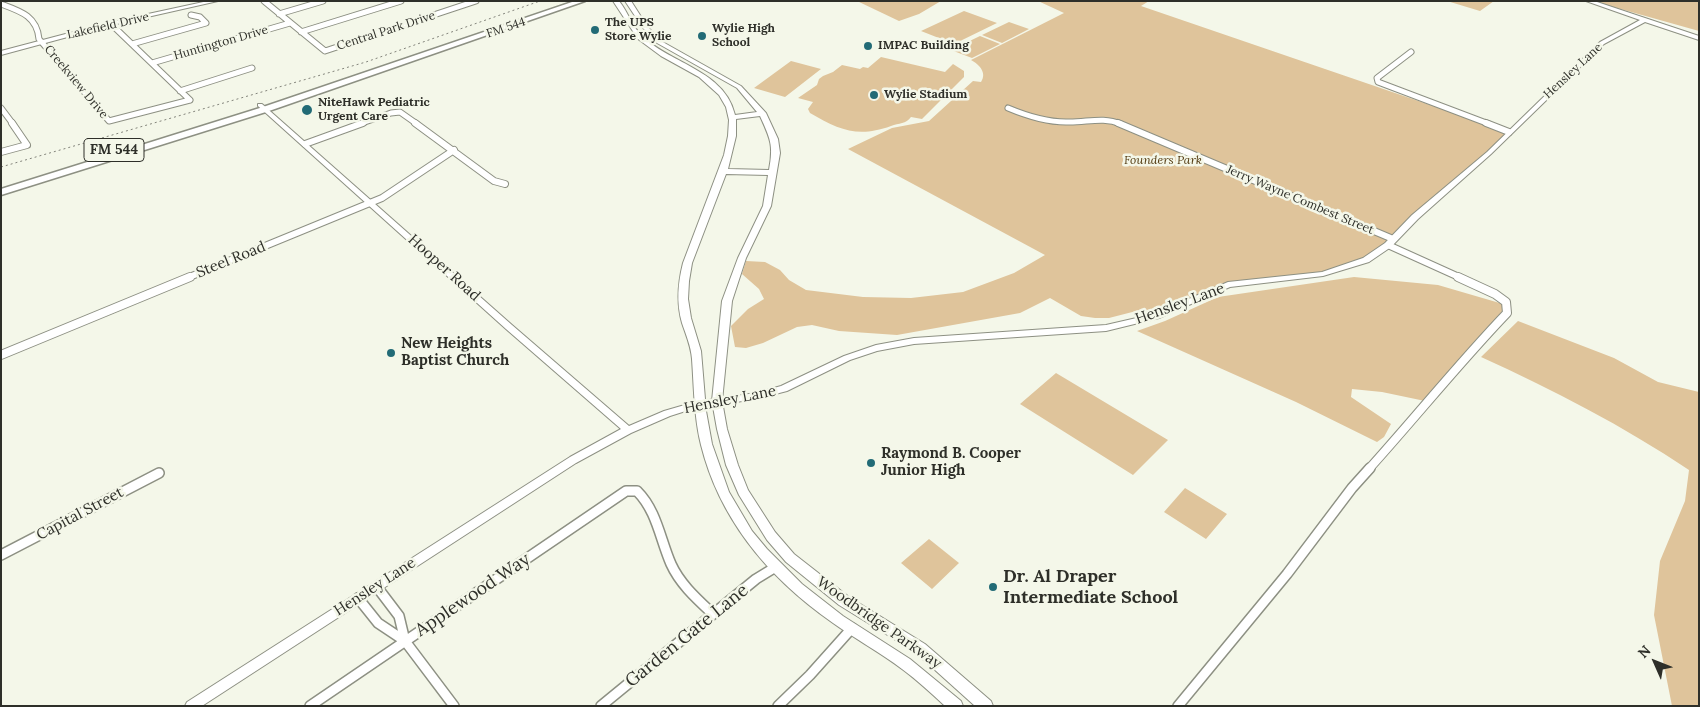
<!DOCTYPE html>
<style>
body{margin:0}
#map{position:relative;width:1700px;height:707px;overflow:hidden;background:#f4f7e9;font-family:Lora,serif}
canvas{display:block}
.frame{position:absolute;inset:0;border:2px solid #2e2f29;pointer-events:none}
.north{position:absolute;left:1630px;top:637px;width:50px;height:50px;-webkit-text-stroke:4px #f4f7e9;paint-order:stroke;rotate:314deg;font-size:14px;font-weight:700;line-height:20px;text-align:center;color:#2e2f29}
.north::after{content:'';display:block;margin:auto;width:18px;height:22px;background:#2e2f29;clip-path:polygon(50% 0,100% 100%,50% 72%,0 100%)}
</style>
<div id="map">
<canvas width="1700" height="707"></canvas>
<div class="frame"></div>
<div class="north">N</div>
</div>
<script>
const c = document.querySelector('canvas').getContext('2d');
c.lineJoin = 'round';
function paint(path, color) { c.fillStyle = color; c.fill(path, 'evenodd'); }
function strokePath(path, color, width, dash) { c.strokeStyle = color; c.lineWidth = width; c.lineCap = dash ? 'butt' : 'round'; c.setLineDash(dash || []); c.stroke(path); }
function label(font, color, halo, rows, align = 'center') {
  c.font = font + ' Lora,serif'; c.lineWidth = 5; c.setLineDash([]); c.textBaseline = 'middle'; c.strokeStyle = halo; c.fillStyle = color; for (const [text, x, y, turn = 0] of rows) {
    c.save(); c.translate(x, y); c.rotate((+turn || 0) * Math.PI / 180); c.textAlign = isNaN(turn) ? turn : align; if (halo) c.strokeText(text, 0, 0); c.fillText(text, 0, 0); c.restore();
  }
}
paint(new Path2D(`
 M857,1H941L919,14L899,21Z
 M1038,1H1149L1141,6L1509,132L1388,245L1348,266L1303,276L1236,284L1156,316L1144,309L1109,318H1095L1081,316L1050,298L1020,313L897,335L839,331L812,325L797,327L763,343L746,348L735,347L731,326L748,309L764,299L759,289L742,274L746,261L765,262L780,270L789,280L806,290L863,297L911,298L963,292L1014,273L1045,255L848,149L892,128L929,121L973,81L981,82C987,73 980,65 971,60L1064,13Z
 M1447,1H1494L1480,11Z
 M1592,1H1699V31Z
 M964,11L997,23L954,44L921,31Z
 M1009,22L1029,29L1002,43L982,35Z
 M980,36L1000,44L972,58L951,50Z
 M881,57L945,72L953,64L964,71V77L922,119L911,117C906,124 899,123 891,126C858,138 839,130 810,113L808,109L813,102L798,98L817,85L819,79L823,76L833,72L842,65L860,69L863,67L868,68Z
 M791,61L821,69L785,97L754,88Z
 M1354,277L1438,285L1503,304L1504,309L1425,401L1382,392L1352,389L1351,397L1391,424L1384,437L1377,442L1296,402L1137,331L1165,321L1218,297Z
 M1518,321L1614,358L1658,382L1699,392V706H1672L1654,615L1660,561L1685,501L1689,470C1623,426 1554,390 1481,357Z
 M1056,373L1168,440L1133,475L1020,404Z
 M1185,488L1227,514L1206,539L1164,512Z
 M929,539L959,563L932,589L901,563Z`), '#dfc49b');
const minorFar3 = new Path2D(`
 M264,1L325,51L476,1
 M1,4C20,11 37,16 39,39L109,121L190,100
 M279,14L323,1
 M111,24L190,100
 M301,32L401,1
 M132,44L206,23L200,17L191,15
 M1411,52L1377,78L1378,82L1489,124
 M152,63L290,23
 M180,91L252,68
 M1,108L13,124
 M1008,108C1027,116 1045,122 1066,122C1086,123 1102,116 1121,124
 M359,124L391,113L400,112L417,124`);
const minorFar2 = new Path2D(`
 M415,123L494,181L505,184
 M1118,123L1393,239
 M1486,123L1509,132
 M305,144L363,123
 M1,152L27,145L12,123
 M1388,245L1461,278
 M187,278L382,198L454,150`);
const minorFar1 = new Path2D(`
 M1,355L190,277
 M1368,470C1415,418 1459,363 1507,313L1506,302L1495,294L1458,277`);
const minor = new Path2D(`
 M1,555L159,473
 M358,598L378,623L405,641L399,616L377,587
 M405,641L454,706
 M310,706L626,491H637C657,511 660,539 671,564C680,584 697,599 713,614
 M601,706L756,579L774,568
 M778,706L810,675L852,628
 M1178,706L1287,574L1352,488L1370,468`);
const tertiary = new Path2D(`
 M208,1H218L112,25L1,55V51L111,22Z
 M1586,1H1594L1699,36V40L1645,22L1604,44L1491,154L1418,219L1391,247L1369,262L1323,276L1230,287L1159,318L1106,331L914,344L877,351L850,360L787,391L756,399L695,408L670,416L631,433L576,463L202,706H185L187,702L570,457L621,429L506,329L258,106V104H262L512,325L629,426L664,411L695,402L756,393L781,386L844,356L876,345L914,338L1106,325L1154,314L1228,282L1322,272L1363,258L1385,243L1412,215L1487,152L1600,42L1640,20Z`);
const secondary = new Path2D(`
 M613,1H619C628,12 632,27 643,37C672,64 725,71 735,115L757,112L737,88L657,43L643,28L625,1H631L647,26L661,41L741,86L766,113L778,139L780,153L771,206L746,258L732,301L722,401L727,429L738,465L748,490L775,532L794,554L849,597L925,644L991,701L993,706H975L915,652L839,605L786,562L767,540L739,495L726,465L717,429L712,401L722,301L738,258L763,206L768,175L726,174L692,263L689,281L688,299L691,318L701,351L706,411L712,444L729,492L752,531L767,549L802,584L843,616L910,659L961,701L963,706H945C931,693 917,680 902,669C880,652 855,639 833,623C770,579 720,521 701,445C694,417 694,387 692,359C691,346 686,335 682,323C676,302 678,283 683,263L724,155L728,136L729,120L726,107L719,95L699,77L661,56L638,39ZM760,116C770,138 774,145 769,170L728,169L736,136V119Z`);
const primary = new Path2D(`
 M575,1H585L269,111L1,195V189L263,107Z`);
strokePath(minorFar3, '#8d9083', 7);
strokePath(minorFar2, '#8d9083', 8);
strokePath(minorFar1, '#8d9083', 10);
strokePath(minor, '#8d9083', 12);
strokePath(tertiary, '#8d9083', 2);
strokePath(secondary, '#8d9083', 2);
strokePath(primary, '#8d9083', 3);
strokePath(minorFar3, '#fff', 5);
strokePath(minorFar2, '#fff', 6);
strokePath(minorFar1, '#fff', 8);
strokePath(minor, '#fff', 9);
paint(tertiary, '#fff');
paint(secondary, '#fff');
paint(primary, '#fff');
strokePath(new Path2D(`
 M1,167L366,62L540,1`), '#82837a', 1, [2, 3]);
for (const [x, y, r, color] of [
 [595,30,5,"#226b76"],
 [702,36,5,"#226b76"],
 [868,46,5,"#226b76"],
 [874,95,5,"#226b76"],
 [307,110,6,"#226b76"],
 [391,353,5,"#226b76"],
 [871,463,5,"#226b76"],
 [993,587,5,"#226b76"]
]) { const dot = new Path2D(); dot.arc(x, y, r, 0, 2 * Math.PI); c.fillStyle = color; c.fill(dot); strokePath(dot, '#f4f7e9', 2); }
label('bold 12px', '#2e2f29', '#f4f7e9', [
 ["The UPS",605,23],
 ["Store Wylie",605,37],
 ["Wylie High",712,29],
 ["School",712,43],
 ["IMPAC Building",878,46],
 ["Wylie Stadium",884,95],
 ["NiteHawk Pediatric",318,103],
 ["Urgent Care",318,117]
], 'left');
label('12px', '#2e2f29', '#f4f7e9', [
 ["Lakefield Drive",108,26,-13],
 ["FM 544",506,28,-19],
 ["Central Park Drive",386,31,-18],
 ["Huntington Drive",221,43,-16],
 ["Hensley Lane",1573,71,-43],
 ["Creekview Drive",76,82,50],
 ["Jerry Wayne Combest Street",1300,200,23]
]);
label('italic 12px', '#553d13', '#f4f7e9', [
 ["Founders Park",1163,161]
]);
for (const [x, y, w] of [
 [114,150,60]
]) { const box = new Path2D(); box.roundRect(x - w / 2, y - 11.5, w, 23, 4); c.fillStyle = '#f4f7e9'; c.fill(box); strokePath(box, '#2e2f29', 1); }
label('bold 14px', '#2e2f29', null, [
 ["FM 544",114,150]
]);
label('15px', '#2e2f29', '#f4f7e9', [
 ["Steel Road",231,260,-22],
 ["Hooper Road",444,268,42],
 ["Hensley Lane",1180,304,-20],
 ["Hensley Lane",730,400,-11],
 ["Capital Street",80,514,-28],
 ["Hensley Lane",375,587,-33],
 ["Woodbridge Parkway",879,623,35]
]);
label('bold 15px', '#2e2f29', '#f4f7e9', [
 ["New Heights",401,344],
 ["Baptist Church",401,361],
 ["Raymond B. Cooper",881,454],
 ["Junior High",881,471]
], 'left');
label('bold 18px', '#2e2f29', '#f4f7e9', [
 ["Dr. Al Draper",1003,577],
 ["Intermediate School",1003,598]
], 'left');
label('18px', '#2e2f29', '#f4f7e9', [
 ["Applewood Way",473,595,-34],
 ["Garden Gate Lane",687,636,-39]
]);
</script>
